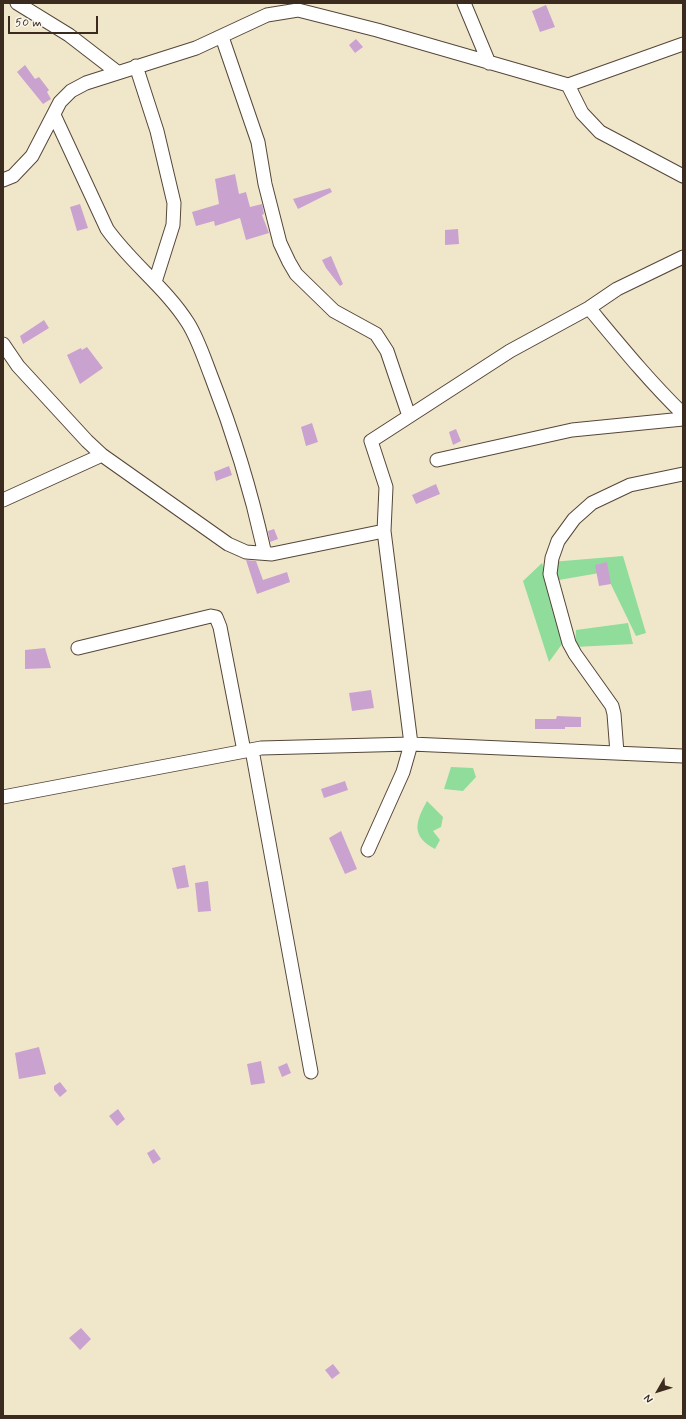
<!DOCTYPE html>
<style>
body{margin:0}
#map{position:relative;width:686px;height:1419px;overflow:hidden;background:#f0e7cb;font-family:Mynerve,sans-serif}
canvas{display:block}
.frame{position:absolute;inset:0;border:4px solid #3b2a1e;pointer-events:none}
.north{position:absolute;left:638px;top:1371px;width:40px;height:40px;-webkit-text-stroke:3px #fbf7ec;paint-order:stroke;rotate:231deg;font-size:11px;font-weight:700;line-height:16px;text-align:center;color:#3b2a1e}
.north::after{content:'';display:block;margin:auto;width:14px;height:18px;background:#3b2a1e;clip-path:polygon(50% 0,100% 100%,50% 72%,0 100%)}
.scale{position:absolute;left:8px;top:16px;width:90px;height:18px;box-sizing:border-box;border:2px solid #3b2a1e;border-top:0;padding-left:5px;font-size:12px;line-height:14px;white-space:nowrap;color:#3b2a1e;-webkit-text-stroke:3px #fbf7ec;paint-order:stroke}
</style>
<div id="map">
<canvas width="686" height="1419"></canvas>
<div class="frame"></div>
<div class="north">N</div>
<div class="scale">50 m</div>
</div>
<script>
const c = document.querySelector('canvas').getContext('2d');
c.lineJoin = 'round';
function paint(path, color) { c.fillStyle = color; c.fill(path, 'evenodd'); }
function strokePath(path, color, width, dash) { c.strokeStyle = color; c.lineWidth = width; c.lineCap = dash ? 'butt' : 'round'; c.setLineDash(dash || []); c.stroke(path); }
paint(new Path2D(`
 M623,556L646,633L636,636L605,572L553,581L551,562Z
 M542,563L565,640L549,662L523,581Z
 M628,623L633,644L575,647L576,630Z
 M451,767L473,768L476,777L463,791L444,789Z
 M427,801L443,817L441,827L433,831L440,840L435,849C410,836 416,821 427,801Z`), '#90dc9a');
paint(new Path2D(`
 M546,5L555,27L540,32L532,11Z
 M356,39L363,47L355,53L349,45Z
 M25,65L35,79L39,77L49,90L47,92L51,99L43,104L17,72Z
 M235,174L239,194L246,192L250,207L262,204L264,214L262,215L269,233L246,240L240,218L215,226L214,221L196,226L192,212L219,204L215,179Z
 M330,188L332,192L298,209L293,199Z
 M80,204L88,228L77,231L70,207Z
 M458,229L459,244L445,245V230Z
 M331,256L343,284L340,286L326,268L322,260Z
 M44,320L49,328L23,344L20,336Z
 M87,347L103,368L80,384L67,355L81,348L82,350Z
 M312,423L318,442L306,446L301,427Z
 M456,429L461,441L453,445L449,432Z
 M229,466L232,475L216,481L214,472Z
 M436,484L440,494L416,504L412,495Z
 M274,529L278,539L270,542L268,531Z
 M246,560L256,561L263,580L287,572L290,582L257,594Z
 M607,562L611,584L599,586L595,565Z
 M45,648L51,668L25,669V650Z
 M371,690L374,708L352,711L349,693Z
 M557,716L581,717V727H565V729H535V719H556Z
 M345,781L348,790L324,798L321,789Z
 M341,831L357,869L345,874L329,838Z
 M185,865L189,887L177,889L172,868Z
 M208,881L211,911L198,912L195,883Z
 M39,1047L46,1074L19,1079L15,1053Z
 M261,1061L265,1083L251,1085L247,1064Z
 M287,1063L291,1073L282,1077L278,1067Z
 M60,1082L67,1091L60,1097L54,1090V1086Z
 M118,1109L125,1119L117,1126L109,1116Z
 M154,1149L161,1159L153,1164L147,1153Z
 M81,1328L91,1339L80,1350L69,1338Z
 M333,1364L340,1373L332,1379L325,1370Z`), '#caa2cf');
const minor = new Path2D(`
 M17,3L69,35L117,72
 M464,3L489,63
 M222,37L258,142L265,184L280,243L289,262L296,274L334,311L376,334L387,351L409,416
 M136,66L157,131L174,203L173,225L155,282
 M568,85L582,113L600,132L683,176
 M54,115L107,229C131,263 166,288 188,323C198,339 204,358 211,376C233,432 251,491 264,550L267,553
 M3,180L13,176L32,156L60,102L71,91L86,83L196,48L267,15L298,10L377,30L568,85L683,44
 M589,308C619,344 649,381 683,414
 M3,344L18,366L87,441L102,455L228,544L246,552L272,554L384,531
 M437,460L572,430L683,419
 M3,500L102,455
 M78,648L211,616L216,617L220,627L244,751
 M252,750L311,1072
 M617,753L614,714L612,706L575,654L569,643L550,574L552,558L558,541L574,519L592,503L630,485L683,474
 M3,797L261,748L411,744L683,756
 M368,850L403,772L411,744L384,531L386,487L371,441L510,351L589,308L617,289L683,257`);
strokePath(minor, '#564638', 15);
strokePath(minor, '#fff', 13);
</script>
